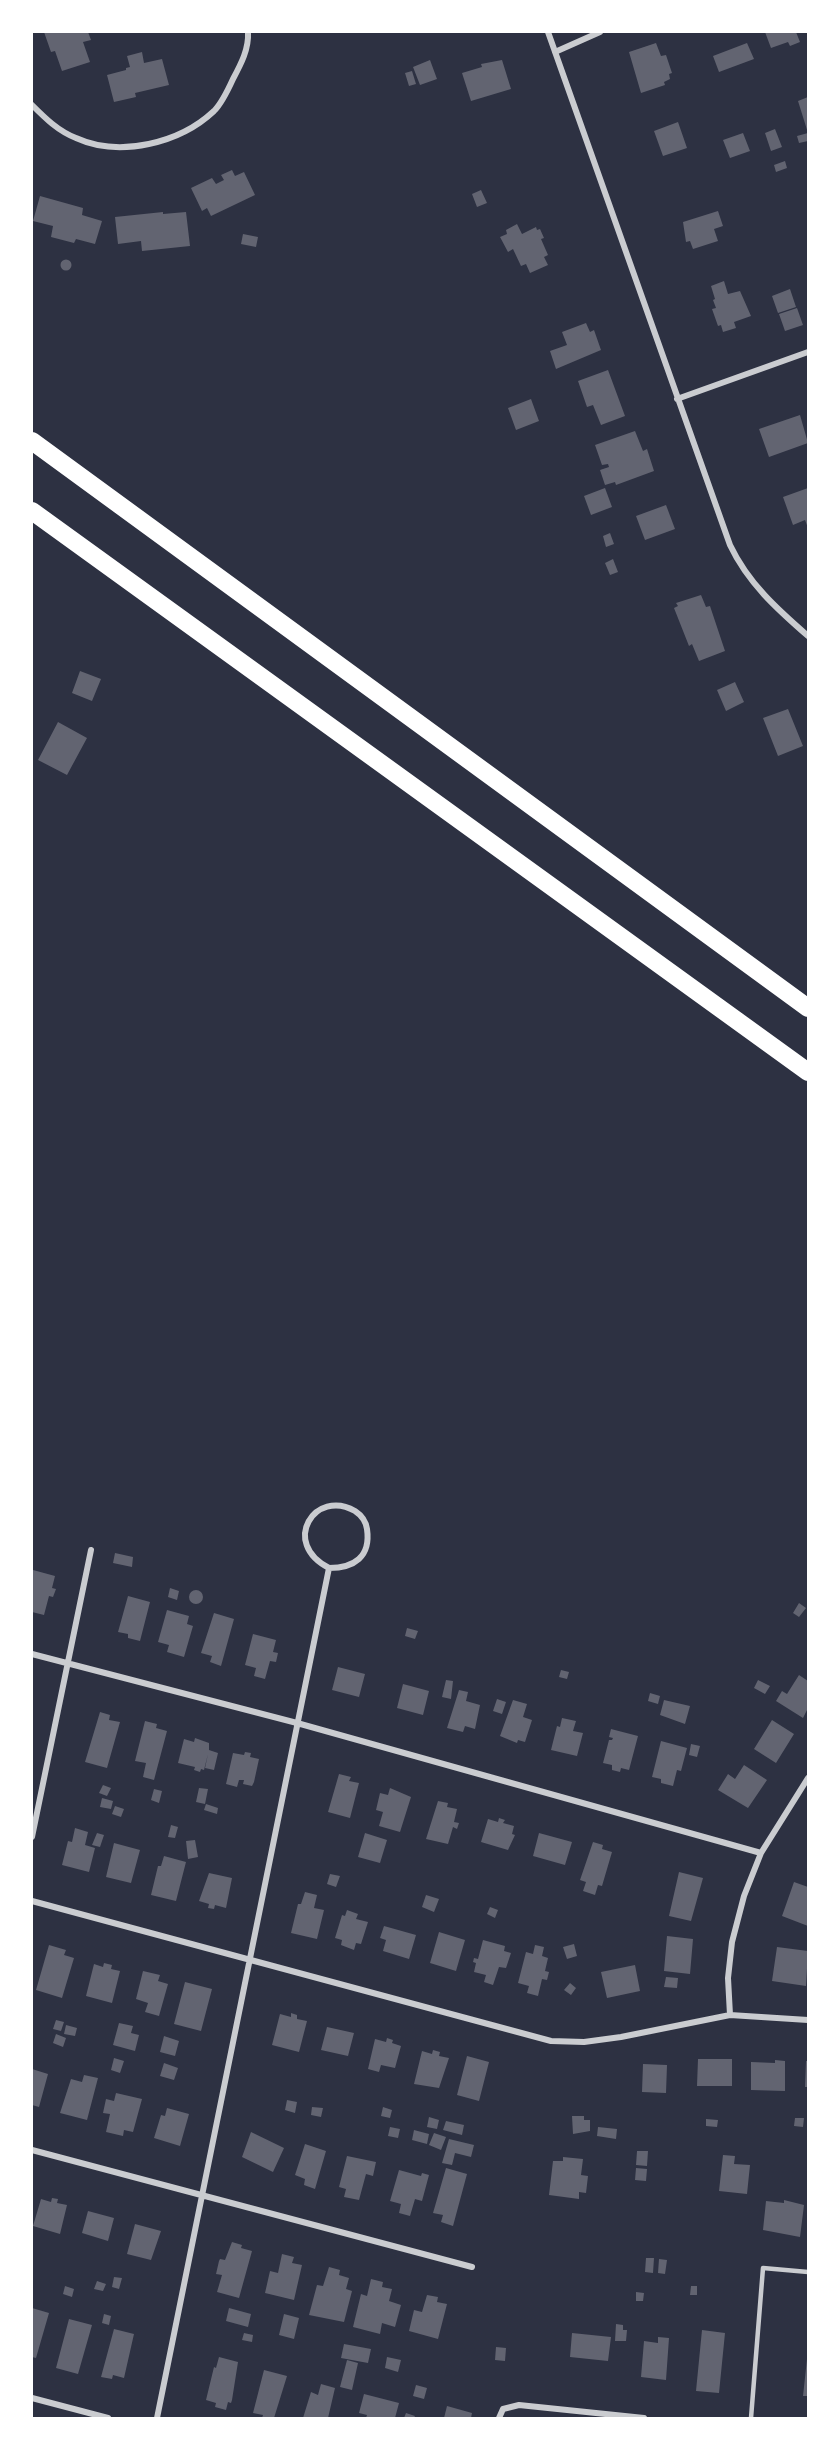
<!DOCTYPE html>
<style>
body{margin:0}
#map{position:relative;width:840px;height:2450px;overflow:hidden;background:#2d3142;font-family:Ubuntu,sans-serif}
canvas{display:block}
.frame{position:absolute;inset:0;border:33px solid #fff;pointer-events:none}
</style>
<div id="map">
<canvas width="840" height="2450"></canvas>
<div class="frame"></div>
</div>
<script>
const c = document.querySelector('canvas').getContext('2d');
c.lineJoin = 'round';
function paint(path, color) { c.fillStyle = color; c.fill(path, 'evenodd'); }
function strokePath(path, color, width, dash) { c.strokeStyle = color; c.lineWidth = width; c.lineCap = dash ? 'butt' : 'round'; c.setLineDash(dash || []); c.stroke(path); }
paint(new Path2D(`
 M44,32H88L91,40L83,42L90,62L62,71L55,51L51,52Z
 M765,32H796L800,42L790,46L788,42L771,48Z
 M656,43L661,56L666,55L672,73L669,74L670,79L664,82L665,85L641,93L629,52Z
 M747,43L754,59L719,72L713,56Z
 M142,52L144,63L162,59L169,85L135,93L136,97L114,102L107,75L126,70V68L130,67L127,56Z
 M430,60L437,79L420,85L413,67Z
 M502,60L511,89L471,101L462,73L482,67L481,64Z
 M412,71L416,84L409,86L405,73Z
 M808,97V141L799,143L797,136L808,133L798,101Z
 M678,122L687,148L663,156L654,131Z
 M775,129L782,147L771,151L765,133Z
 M743,133L750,151L730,158L723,140Z
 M785,161L787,168L776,172L774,165Z
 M232,170L235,176L244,172L255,195L211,216L207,208L202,211L191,188L212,178L216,184L224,180L221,175Z
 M481,190L487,203L477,207L472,194Z
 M40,196L83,208L82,215L102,221L95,244L76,239L74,243L51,237L53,226L33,221Z
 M718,211L723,226L714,229L718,241L693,249L690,241L686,242L683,222Z
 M163,212V214L186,212L190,246L142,251L141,241L118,244L115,217Z
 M517,224L522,234L536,227L537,230L540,229L544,238L541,239L548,255L544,257L548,265L530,273L526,264L521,266L513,249L508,252L500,237L507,234L506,230Z
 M243,234L258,237L256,247L241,244Z
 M60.5 265a5.5 5.5 0 1 1 11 0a5.5 5.5 0 1 1-11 0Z
 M724,281L728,294L740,291L751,316L734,322L736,328L723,332L721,325L718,326L712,309L716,308L713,300L715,299L711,286Z
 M790,289L796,307L778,313L772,296Z
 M797,308L803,325L785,331L779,314Z
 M586,323L590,332L594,330L601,350L556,369L550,351L567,345L562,332Z
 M608,370L625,416L601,425L593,405L587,407L578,381Z
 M531,399L539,421L516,430L508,408Z
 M800,415L808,443L769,457L759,429Z
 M635,431L643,451L647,449L654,471L616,485L615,482L605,485L600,470L609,467L608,464L602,465L595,445Z
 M605,488L612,507L591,515L584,496Z
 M808,488V528L805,520L793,525L783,497Z
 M666,505L675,529L645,540L636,516Z
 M610,533L614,544L606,547L603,536Z
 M613,559L618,572L610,575L605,563Z
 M701,595L706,607L710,606L725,651L699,661L692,644L689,646L674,608L678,606L676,603Z
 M80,671L101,679L92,701L72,693Z
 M735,682L744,702L726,711L717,690Z
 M788,709L803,746L778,756L763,718Z
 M58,722L87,738L67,775L38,760Z
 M115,1553L133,1557L132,1567L113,1563Z
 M33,1570L55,1576L52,1588L56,1589L53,1597L49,1596L44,1615L32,1612Z
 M170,1588L179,1591L177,1600L168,1597Z
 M189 1597a7 7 0 1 1 14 0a7 7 0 1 1-14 0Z
 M128,1596L150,1602L140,1641L128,1638V1634L118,1632Z
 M799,1603L806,1608L799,1617L793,1613Z
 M167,1610L189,1616L187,1624L193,1626L184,1657L167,1652L169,1645L158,1642Z
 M214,1613L234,1619L221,1666L210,1662L212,1656L201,1653Z
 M407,1628L418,1631L415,1639L405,1636Z
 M253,1634L276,1640L273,1652L278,1653L276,1662L270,1661L265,1679L254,1676L256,1668L245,1665Z
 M338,1667L365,1674L359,1697L332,1690Z
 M561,1670L569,1672L567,1679L559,1677Z
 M799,1675L808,1681V1708L803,1718L776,1701L782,1691L787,1694Z
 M446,1680L453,1681L451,1699L442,1697Z
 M758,1680L770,1686L765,1694L754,1688Z
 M403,1684L429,1691L423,1715L397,1708Z
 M459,1690L468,1692L466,1701L480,1705L475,1729L465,1726L463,1732L447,1728Z
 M650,1693L660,1696L658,1704L648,1701Z
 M497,1699L506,1702L502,1714L493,1711Z
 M513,1700L527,1704L523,1717L532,1720L525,1742L518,1740L517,1743L500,1736Z
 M664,1700L690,1706L685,1724L660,1715Z
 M100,1712L110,1715L109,1720L120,1722L107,1768L85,1762Z
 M562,1718L576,1721L573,1731L583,1733L577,1756L551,1750L557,1726L560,1727Z
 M772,1720L794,1734L776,1763L754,1749Z
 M145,1721L157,1724L156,1728L167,1731L154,1780L143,1777L146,1763L135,1761Z
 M611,1729L638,1736L629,1770L621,1768L620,1772L612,1770V1765L603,1763L609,1740H612L613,1738L609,1737Z
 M195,1738L209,1743V1750L218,1753L214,1770L205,1768L208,1754L204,1770L201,1769L200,1772L194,1770L195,1767L178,1763L184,1739L194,1742Z
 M661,1741L687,1748L681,1771L677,1770L673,1786L661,1783V1779L652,1777Z
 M691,1744L700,1746L697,1757L689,1755Z
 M245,1752L251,1753L250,1757L259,1759L254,1782L252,1786L243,1784L244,1780H239L237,1787L226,1784L233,1753L244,1755Z
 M744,1765L767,1780L748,1808L718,1790L728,1774L735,1779Z
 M339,1774L351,1777L349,1781L359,1783L350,1818L328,1812Z
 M103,1785L111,1788L107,1796L99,1793Z
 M199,1788L208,1789L205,1804L196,1802Z
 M390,1788L411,1797L400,1832L379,1826L383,1812L376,1810L380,1793L388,1795Z
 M154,1789L162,1791L159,1803L151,1800Z
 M102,1798L113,1801L111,1809L100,1807Z
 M438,1801L448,1803L447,1807L457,1809L454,1822L459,1823L457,1829L453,1827L448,1844L426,1839Z
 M206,1804L218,1808L217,1814L204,1810Z
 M115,1806L124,1809L121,1817L112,1814Z
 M499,1818L505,1820L503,1823L514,1826L512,1834L515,1835L508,1850L481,1842L488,1819L498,1822Z
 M171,1825L178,1827L175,1838L168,1837Z
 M75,1828L88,1832L85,1845L95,1848L89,1872L62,1865L68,1841L72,1842Z
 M97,1833L104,1835L100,1847L92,1845Z
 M365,1833L387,1840L380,1863L358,1857Z
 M539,1833L572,1842L565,1865L533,1856Z
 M195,1840L198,1857L188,1859L186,1841Z
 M593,1842L603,1845L602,1849L612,1852L602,1886L598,1885L595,1895L583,1891L586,1882L580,1880Z
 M114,1843L140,1850L131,1883L106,1877Z
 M164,1856L186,1862L176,1901L151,1895L158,1866H161Z
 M679,1872L703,1878L691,1921L669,1916Z
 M209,1873L232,1878L226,1908L215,1905L214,1909L208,1908L209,1904L199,1901Z
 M330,1874L340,1876L336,1887L327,1884Z
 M794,1882L808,1887V1926L782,1916Z
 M305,1892L317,1895L314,1908L324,1910L317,1939L291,1933L298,1904H301Z
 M426,1895L439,1899L434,1912L422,1907Z
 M490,1907L498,1910L495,1918L487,1914Z
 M347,1910L358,1914L356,1919L368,1922L361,1944L356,1943L354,1950L341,1945L342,1940L335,1938L342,1915L345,1916Z
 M384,1926L416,1935L409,1959L383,1951L386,1940L380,1938Z
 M439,1932L465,1940L456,1971L430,1963Z
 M667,1936L693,1939L690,1974L664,1971Z
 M483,1940L505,1946L504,1951L511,1953L506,1968L499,1967L493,1985L484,1982L486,1975L474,1972L476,1963L473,1962L474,1958L478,1959Z
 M574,1944L577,1956L567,1959L563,1947Z
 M49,1945L66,1950L64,1955L74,1958L62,1998L36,1990Z
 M535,1945L544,1947L542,1956L548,1958L545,1971L549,1972L547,1980L542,1979L538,1996L527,1993L529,1986L518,1983L526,1952L533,1954Z
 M777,1947L808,1951L806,1986L772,1981Z
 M104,1963L112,1965L111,1969L120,1971L112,2003L86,1996L94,1964L103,1967Z
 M635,1965L640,1991L607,1998L601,1972Z
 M143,1971L160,1975L158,1981L168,1984L159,2016L145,2012L148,2003L136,1999Z
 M666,1977L678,1978L677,1988L664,1987Z
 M185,1982L212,1989L201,2031L174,2024Z
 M570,1983L576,1988L571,1995L564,1990Z
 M291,2013L297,2015V2019L307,2021L299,2052L272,2045L280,2014L291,2017Z
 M56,2020L64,2022L61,2031L53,2029Z
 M119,2023L133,2026L131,2033L139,2035L135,2051L113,2045Z
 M66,2025L77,2028L75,2036L64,2034Z
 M327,2027L354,2033L348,2056L321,2050Z
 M56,2034L66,2038L63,2047L53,2043Z
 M164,2036L179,2041L175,2056L160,2052Z
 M387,2038L393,2040L392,2043L401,2046L395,2068L381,2065L379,2072L368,2069L375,2039L386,2042Z
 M433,2050L440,2052L439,2056L449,2058L439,2088L414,2084L422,2051L432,2054Z
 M467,2056L489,2062L479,2101L457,2095Z
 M114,2058L124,2061L120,2073L111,2070Z
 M698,2059H732V2086H697Z
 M775,2060L785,2061V2091L751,2090V2062L775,2063Z
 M806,2061H808V2087H805Z
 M164,2063L178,2068L174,2080L160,2076Z
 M643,2064L667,2065L666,2093L642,2092Z
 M32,2069L48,2074L39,2107L32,2105Z
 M84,2075L98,2078L87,2120L60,2113L71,2079L82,2082Z
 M116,2093L142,2099L133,2132L124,2130L123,2136L106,2132L110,2114L103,2113L106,2099L114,2101Z
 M287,2100L297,2102L295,2113L285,2110Z
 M312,2107L323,2108L321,2117L311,2115Z
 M383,2107L392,2110L390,2118L381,2116Z
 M167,2108L189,2114L180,2146L154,2138L161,2115L165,2116Z
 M572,2116H584V2120H590V2131L573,2134Z
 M429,2117L439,2120L437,2129L427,2127Z
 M795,2118H804L803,2127L794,2126Z
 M706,2119L718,2120L717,2127L706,2126Z
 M446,2121L464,2125L462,2135L443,2130Z
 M390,2127L400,2129L398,2138L388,2136Z
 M598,2127L617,2129L616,2139L597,2136Z
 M414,2130L429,2134L427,2144L412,2140Z
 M251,2132L284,2148L273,2172L242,2157Z
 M434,2133L446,2137L441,2150L429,2145Z
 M449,2139L474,2145L471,2157L455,2153L452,2165L442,2163Z
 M305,2144L326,2151L315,2189L304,2185L305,2179L295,2175Z
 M637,2151H648L647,2166L636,2165Z
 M723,2155L735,2156L734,2164L750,2165L747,2194L719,2191Z
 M347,2156L376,2162L373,2176L366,2174L359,2200L344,2197L346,2189L339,2187Z
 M563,2157L583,2159L581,2175L588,2176L586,2193L579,2192V2199L549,2195L553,2161H563Z
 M446,2168L467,2174L453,2226L441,2222L443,2215L433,2213Z
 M636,2168L647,2169L646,2181L635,2180Z
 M399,2170L421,2176L422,2173L429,2175L422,2201L415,2199L410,2216L399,2213L401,2204L390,2201Z
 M52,2198L58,2199L57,2203L67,2205L60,2234L33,2226L41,2199L51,2202Z
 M784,2200L804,2205L800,2237L763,2230L766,2201L784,2203Z
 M88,2211L114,2218L108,2241L82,2233Z
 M135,2224L161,2231L151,2260L127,2254Z
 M232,2242L242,2245L241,2248L252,2251L239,2298L217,2292L222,2275L216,2274L219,2261L220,2259L225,2260Z
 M282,2254L294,2257L292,2263L302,2265L294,2300L265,2293L270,2271L278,2273Z
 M646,2258H654L653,2273L645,2272Z
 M659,2259L667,2260L665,2274L658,2273Z
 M329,2267L340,2270L339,2275L349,2278L346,2289L352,2291L344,2322L309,2315L317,2285L323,2286Z
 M114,2277L122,2278L119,2289L112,2287Z
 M371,2279L383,2282L382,2287L392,2289L389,2301L401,2305L395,2327L382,2323L380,2334L353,2327L361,2294L367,2296Z
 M97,2281L106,2284L103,2291L94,2289Z
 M65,2286L74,2289L72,2297L63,2294Z
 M691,2286H697V2295H690Z
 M636,2292L644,2293L643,2301H636Z
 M427,2295L438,2297L437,2302L447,2304L438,2339L409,2331L414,2310L422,2312Z
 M32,2308L49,2313L36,2358L32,2357Z
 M229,2308L251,2314L248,2327L226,2321Z
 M104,2314L111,2316L109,2325L102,2323Z
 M284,2314L299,2318L294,2339L279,2335Z
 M69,2319L92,2325L78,2374L56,2368Z
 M616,2324L623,2325V2330H627L626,2341H615Z
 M114,2329L134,2334L124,2378L113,2375L112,2379L101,2377Z
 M702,2330L725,2333L719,2393L696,2391Z
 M244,2333L253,2335L252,2342L242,2340Z
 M572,2333L611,2337L608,2361L570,2357Z
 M658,2337L669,2338L666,2380L641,2377L644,2341L658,2343Z
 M344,2344L371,2349L368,2363L341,2358Z
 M496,2347L506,2348L505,2361L495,2360Z
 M219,2357L238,2362L232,2400L231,2403L228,2402L226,2410L215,2407L216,2403L206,2400L214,2367L216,2368Z
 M387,2357L401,2360L398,2372L385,2368Z
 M807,2359H808V2396H803Z
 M347,2360L358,2363L352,2390L340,2387Z
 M264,2370L287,2376L274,2418H262L263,2415L253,2413Z
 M321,2384L335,2388L328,2418H303L311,2392L318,2395Z
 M416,2385L427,2388L424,2399L413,2396Z
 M364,2394L399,2403L395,2418H366L367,2415L359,2413Z
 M447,2406L472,2413L471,2418H444Z
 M406,2413L415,2416L414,2418H404Z`), '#626471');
strokePath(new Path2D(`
 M751,2418L763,2268L808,2272`), '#caccd0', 4.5);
strokePath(new Path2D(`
 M548,32L730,545C748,583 777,609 808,636
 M555,52L600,32
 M32,105C45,118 58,131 76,138C120,158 180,143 214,111C222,103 228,90 233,79C241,64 249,49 248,32
 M677,399L808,352
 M32,1654L297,1723L761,1853
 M32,1837L91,1550
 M32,1901L551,2041L584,2042L621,2037L730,2015L808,2020
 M730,2015L728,1978L732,1942L744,1896L761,1853L808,1778
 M32,2150L472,2267
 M32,2398L108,2418
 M157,2418L329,1568C354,1568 371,1557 367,1529C366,1522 361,1515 355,1511C315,1488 280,1543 329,1568
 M499,2418L503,2409L519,2405L644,2418`), '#caccd0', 6);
strokePath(new Path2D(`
 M32,441L808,1008
 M32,511L808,1072`), '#fff', 18);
</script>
